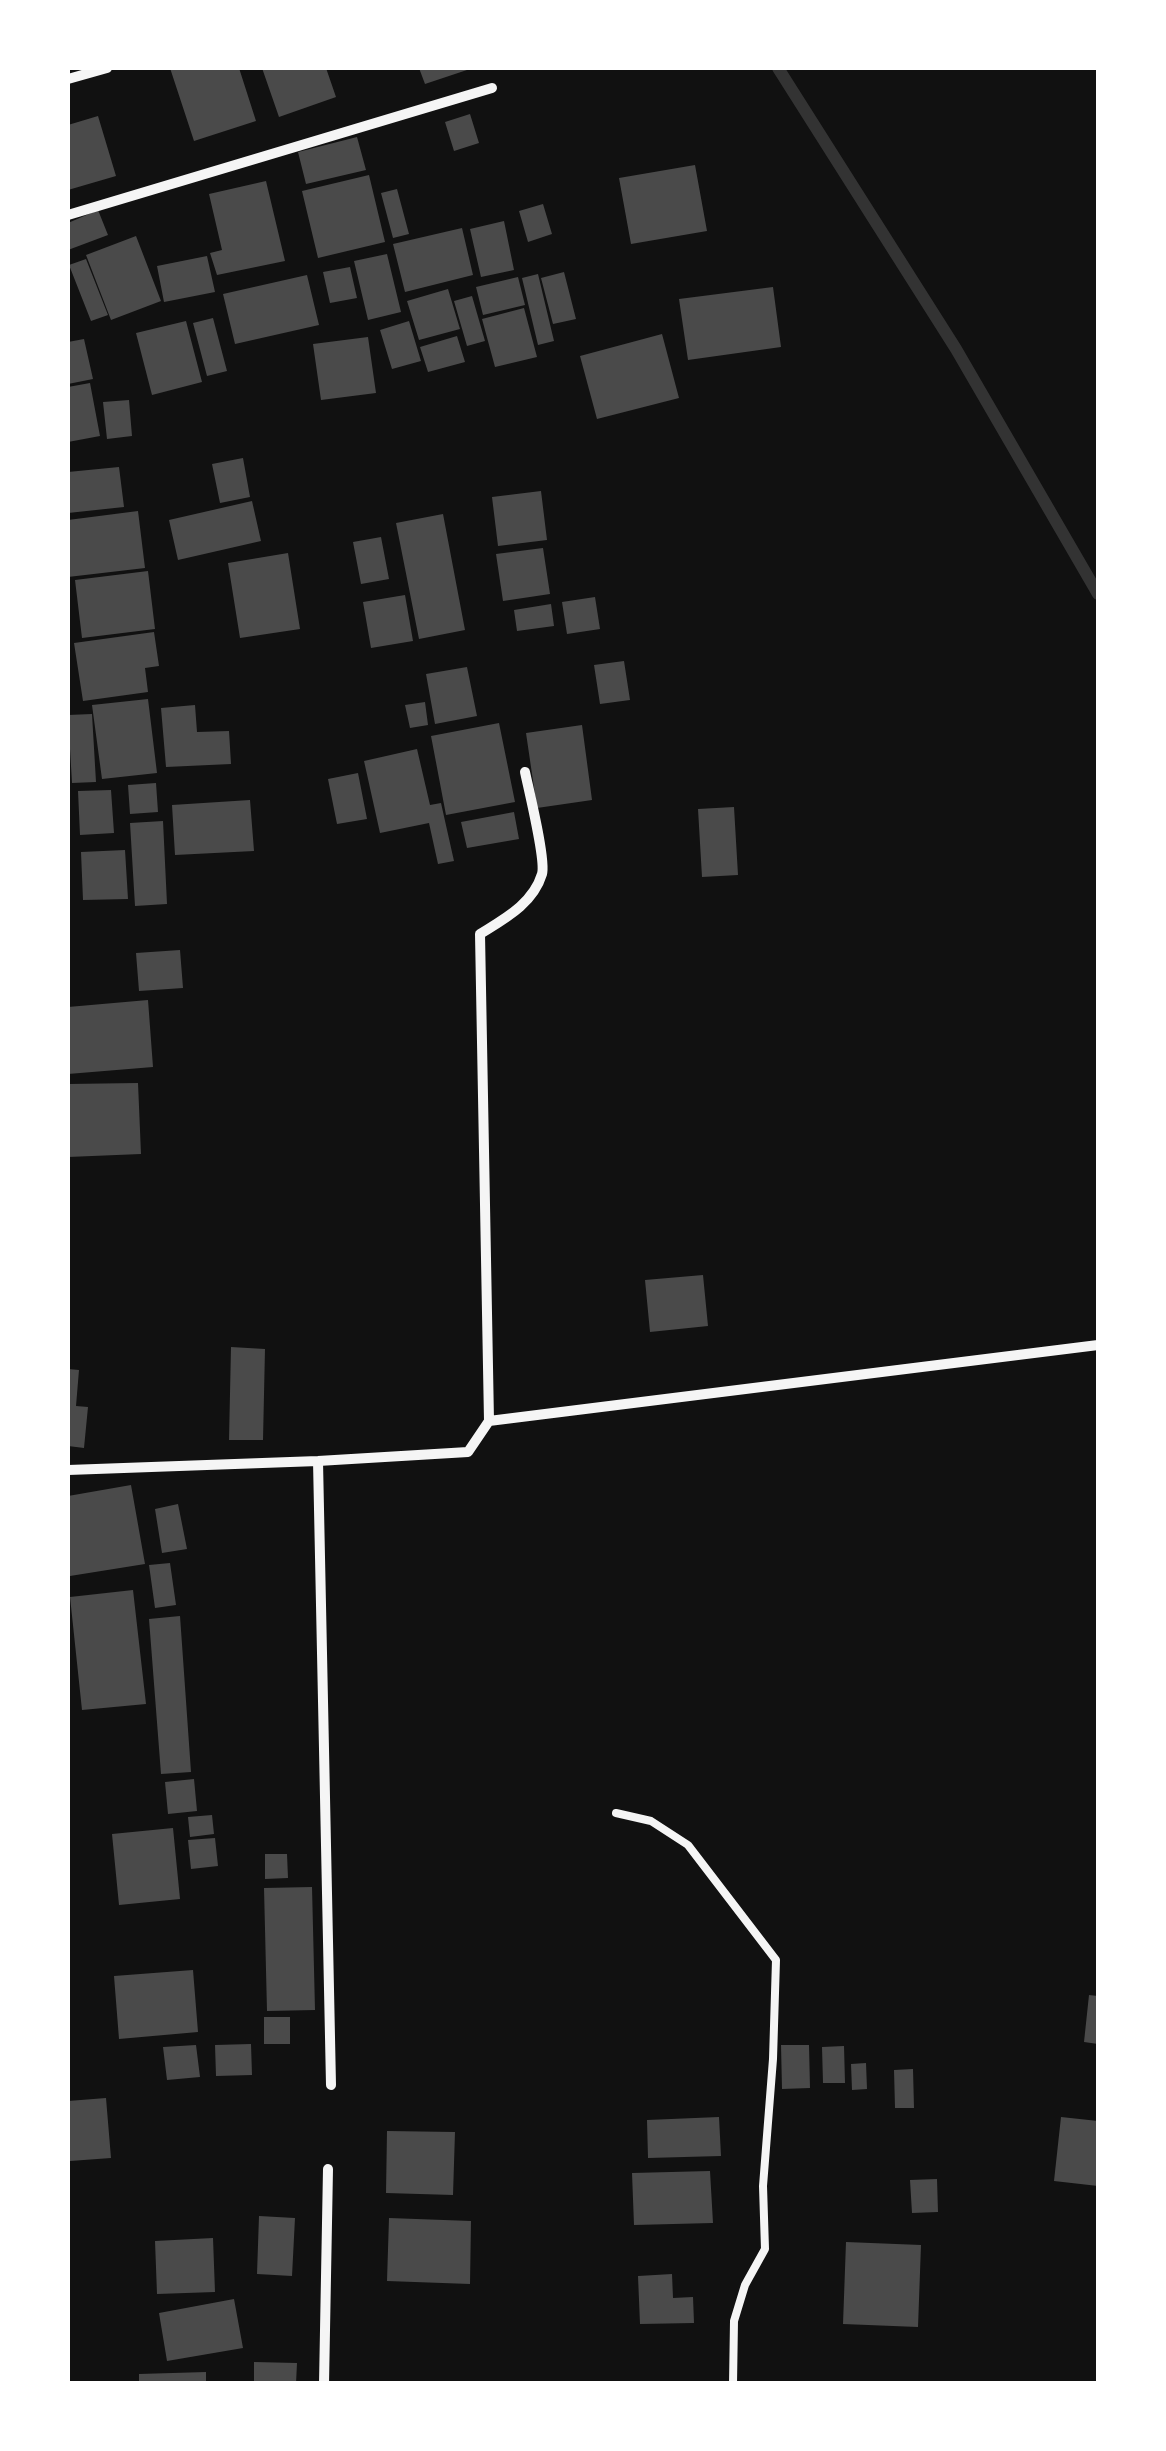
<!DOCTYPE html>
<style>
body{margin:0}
#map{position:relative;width:1166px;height:2451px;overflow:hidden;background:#111;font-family:"Exo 2",sans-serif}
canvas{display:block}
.frame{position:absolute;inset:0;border:70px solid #fff;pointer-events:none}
</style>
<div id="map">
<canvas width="1166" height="2451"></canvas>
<div class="frame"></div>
</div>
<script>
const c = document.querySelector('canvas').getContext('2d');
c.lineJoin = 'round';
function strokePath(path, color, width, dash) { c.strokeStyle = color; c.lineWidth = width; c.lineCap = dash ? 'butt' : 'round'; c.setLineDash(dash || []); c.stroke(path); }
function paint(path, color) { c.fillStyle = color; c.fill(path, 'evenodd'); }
strokePath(new Path2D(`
 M778,68L956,349L1098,594`), '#333', 12);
paint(new Path2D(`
 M170,68H239L256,121L194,141Z
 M262,68H326L336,97L279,117Z
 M419,68H473L425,84Z
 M470,114L479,143L454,151L445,122Z
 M98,116L116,176L68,190V125Z
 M357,137L366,170L306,184L298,152Z
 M695,165L707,231L631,244L619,178Z
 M369,175L385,242L318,258L302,191Z
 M266,181L285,261L217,275L210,253L222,250L209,194Z
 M397,189L409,234L393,238L381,193Z
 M543,204L552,234L528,242L519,211Z
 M98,210L108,235L68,250V223Z
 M504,221L514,270L481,277L470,229Z
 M462,228L473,275L405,292L393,244Z
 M136,236L161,301L111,320L86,255Z
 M387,254L401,312L368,320L354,261Z
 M207,256L215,292L164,302L157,266Z
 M86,259L108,315L91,321L69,265Z
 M350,267L357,298L330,303L323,272Z
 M564,272L576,319L553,324L541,278Z
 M538,274L554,341L538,345L522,278Z
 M307,275L319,325L235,344L223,294Z
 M518,277L525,305L483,315L476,287Z
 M773,287L781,347L688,360L679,299Z
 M448,289L460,329L419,340L407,301Z
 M472,296L485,341L467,346L454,301Z
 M524,308L537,357L495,367L482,319Z
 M213,318L227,371L207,376L193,323Z
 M186,321L202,382L152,395L136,333Z
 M409,321L421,361L392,369L380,330Z
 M662,334L679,398L597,419L580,356Z
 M457,336L465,362L428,372L420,347Z
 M368,337L376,393L321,400L313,344Z
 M84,339L93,379L68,384V342Z
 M90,383L100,436L68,442V387Z
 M129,400L132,436L107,439L103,402Z
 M243,458L250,497L220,503L212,464Z
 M119,467L124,507L68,513V472Z
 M541,491L547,540L498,546L492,497Z
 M252,501L261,541L178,560L169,520Z
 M138,511L145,568L68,577V520Z
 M443,514L465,630L419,639L396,523Z
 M381,537L389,579L361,584L353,542Z
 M543,548L550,594L503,601L496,554Z
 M288,553L300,629L240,638L228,563Z
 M148,571L155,629L82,638L75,580Z
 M405,595L413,641L371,648L363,602Z
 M595,597L600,629L567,634L562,602Z
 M551,604L554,626L517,631L514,610Z
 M154,632L159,666L145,668L148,692L83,701L74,643Z
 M624,661L630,700L600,704L594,665Z
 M467,667L477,716L435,724L426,674Z
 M148,699L157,773L102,779L92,705Z
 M425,702L428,725L410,728L405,705Z
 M195,705L197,732L229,731L231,764L166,767L161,708Z
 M92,714L96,782L72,783L68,715Z
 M499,723L515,802L446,815L431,736Z
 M582,725L592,800L537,808L526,733Z
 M417,749L430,805L441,803L454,861L438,864L429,823L380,833L364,761Z
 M358,773L367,819L337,824L328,779Z
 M156,783L158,812L130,814L128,785Z
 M111,790L114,833L80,835L78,791Z
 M250,800L254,851L175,855L172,805Z
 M734,807L738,875L702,877L698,809Z
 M514,812L519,839L467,848L461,822Z
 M163,821L167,904L135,906L130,823Z
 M125,850L128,899L83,900L81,852Z
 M180,950L183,988L139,991L136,953Z
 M148,1000L153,1067L68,1074V1007Z
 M138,1083L141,1154L68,1157V1084Z
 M703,1275L708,1326L650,1332L645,1280Z
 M231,1347L265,1349L263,1440H229Z
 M68,1369L79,1370L76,1406L88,1407L84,1448L68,1446Z
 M131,1485L145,1564L70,1576L68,1496Z
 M178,1504L187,1549L162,1553L155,1509Z
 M170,1563L176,1605L155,1608L149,1565Z
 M133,1590L146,1704L82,1710L70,1597Z
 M180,1616L191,1772L161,1774L149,1619Z
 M194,1779L197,1811L168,1814L165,1782Z
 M212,1815L214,1834L190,1837L188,1817Z
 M173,1828L180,1899L119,1905L112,1834Z
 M215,1838L218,1866L191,1869L188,1840Z
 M265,1854H287L288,1878L265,1879Z
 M312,1887L315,2010L267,2011L264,1888Z
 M193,1970L198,2032L119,2039L114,1976Z
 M1089,1995L1098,1996V2044L1084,2042Z
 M264,2017H290V2044H264Z
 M251,2044L252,2075L216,2076L215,2045Z
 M196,2045L200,2077L167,2080L163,2047Z
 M781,2045H809L810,2088L782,2089Z
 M844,2046L845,2083H823L822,2047Z
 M866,2063L867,2089L852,2090L851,2064Z
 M913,2069L914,2108H895L894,2070Z
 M106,2098L111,2158L70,2161L68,2101Z
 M719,2117L721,2156L648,2158L647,2120Z
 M1061,2117L1098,2121V2186L1054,2181Z
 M387,2131L455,2132L453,2195L386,2193Z
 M710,2171L713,2223L634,2225L632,2173Z
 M937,2179L938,2212L912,2213L910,2180Z
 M259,2216L295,2218L292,2276L257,2274Z
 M389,2218L471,2221L470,2284L387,2281Z
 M213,2238L215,2292L157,2294L155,2241Z
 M846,2242L921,2245L918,2327L843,2324Z
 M672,2274L673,2298L693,2297L694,2323L640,2324L638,2276Z
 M234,2299L243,2348L167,2361L159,2313Z
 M254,2362L297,2363L296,2384H254Z
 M206,2372V2384H139V2374Z`), '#4a4a4a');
strokePath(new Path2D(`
 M616,1813L651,1821L688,1845L776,1960L773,2059L763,2186L765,2249L745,2285L734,2321L733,2384`), '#f5f5f5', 8);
strokePath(new Path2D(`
 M68,79L107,68
 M68,215L492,88
 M489,1421L1098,1345
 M318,1461L331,2085
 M68,1470L318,1461L468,1452L489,1421L480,934C504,919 533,904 542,874C546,860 529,791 525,772
 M324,2384L328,2169`), '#f5f5f5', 10);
</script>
